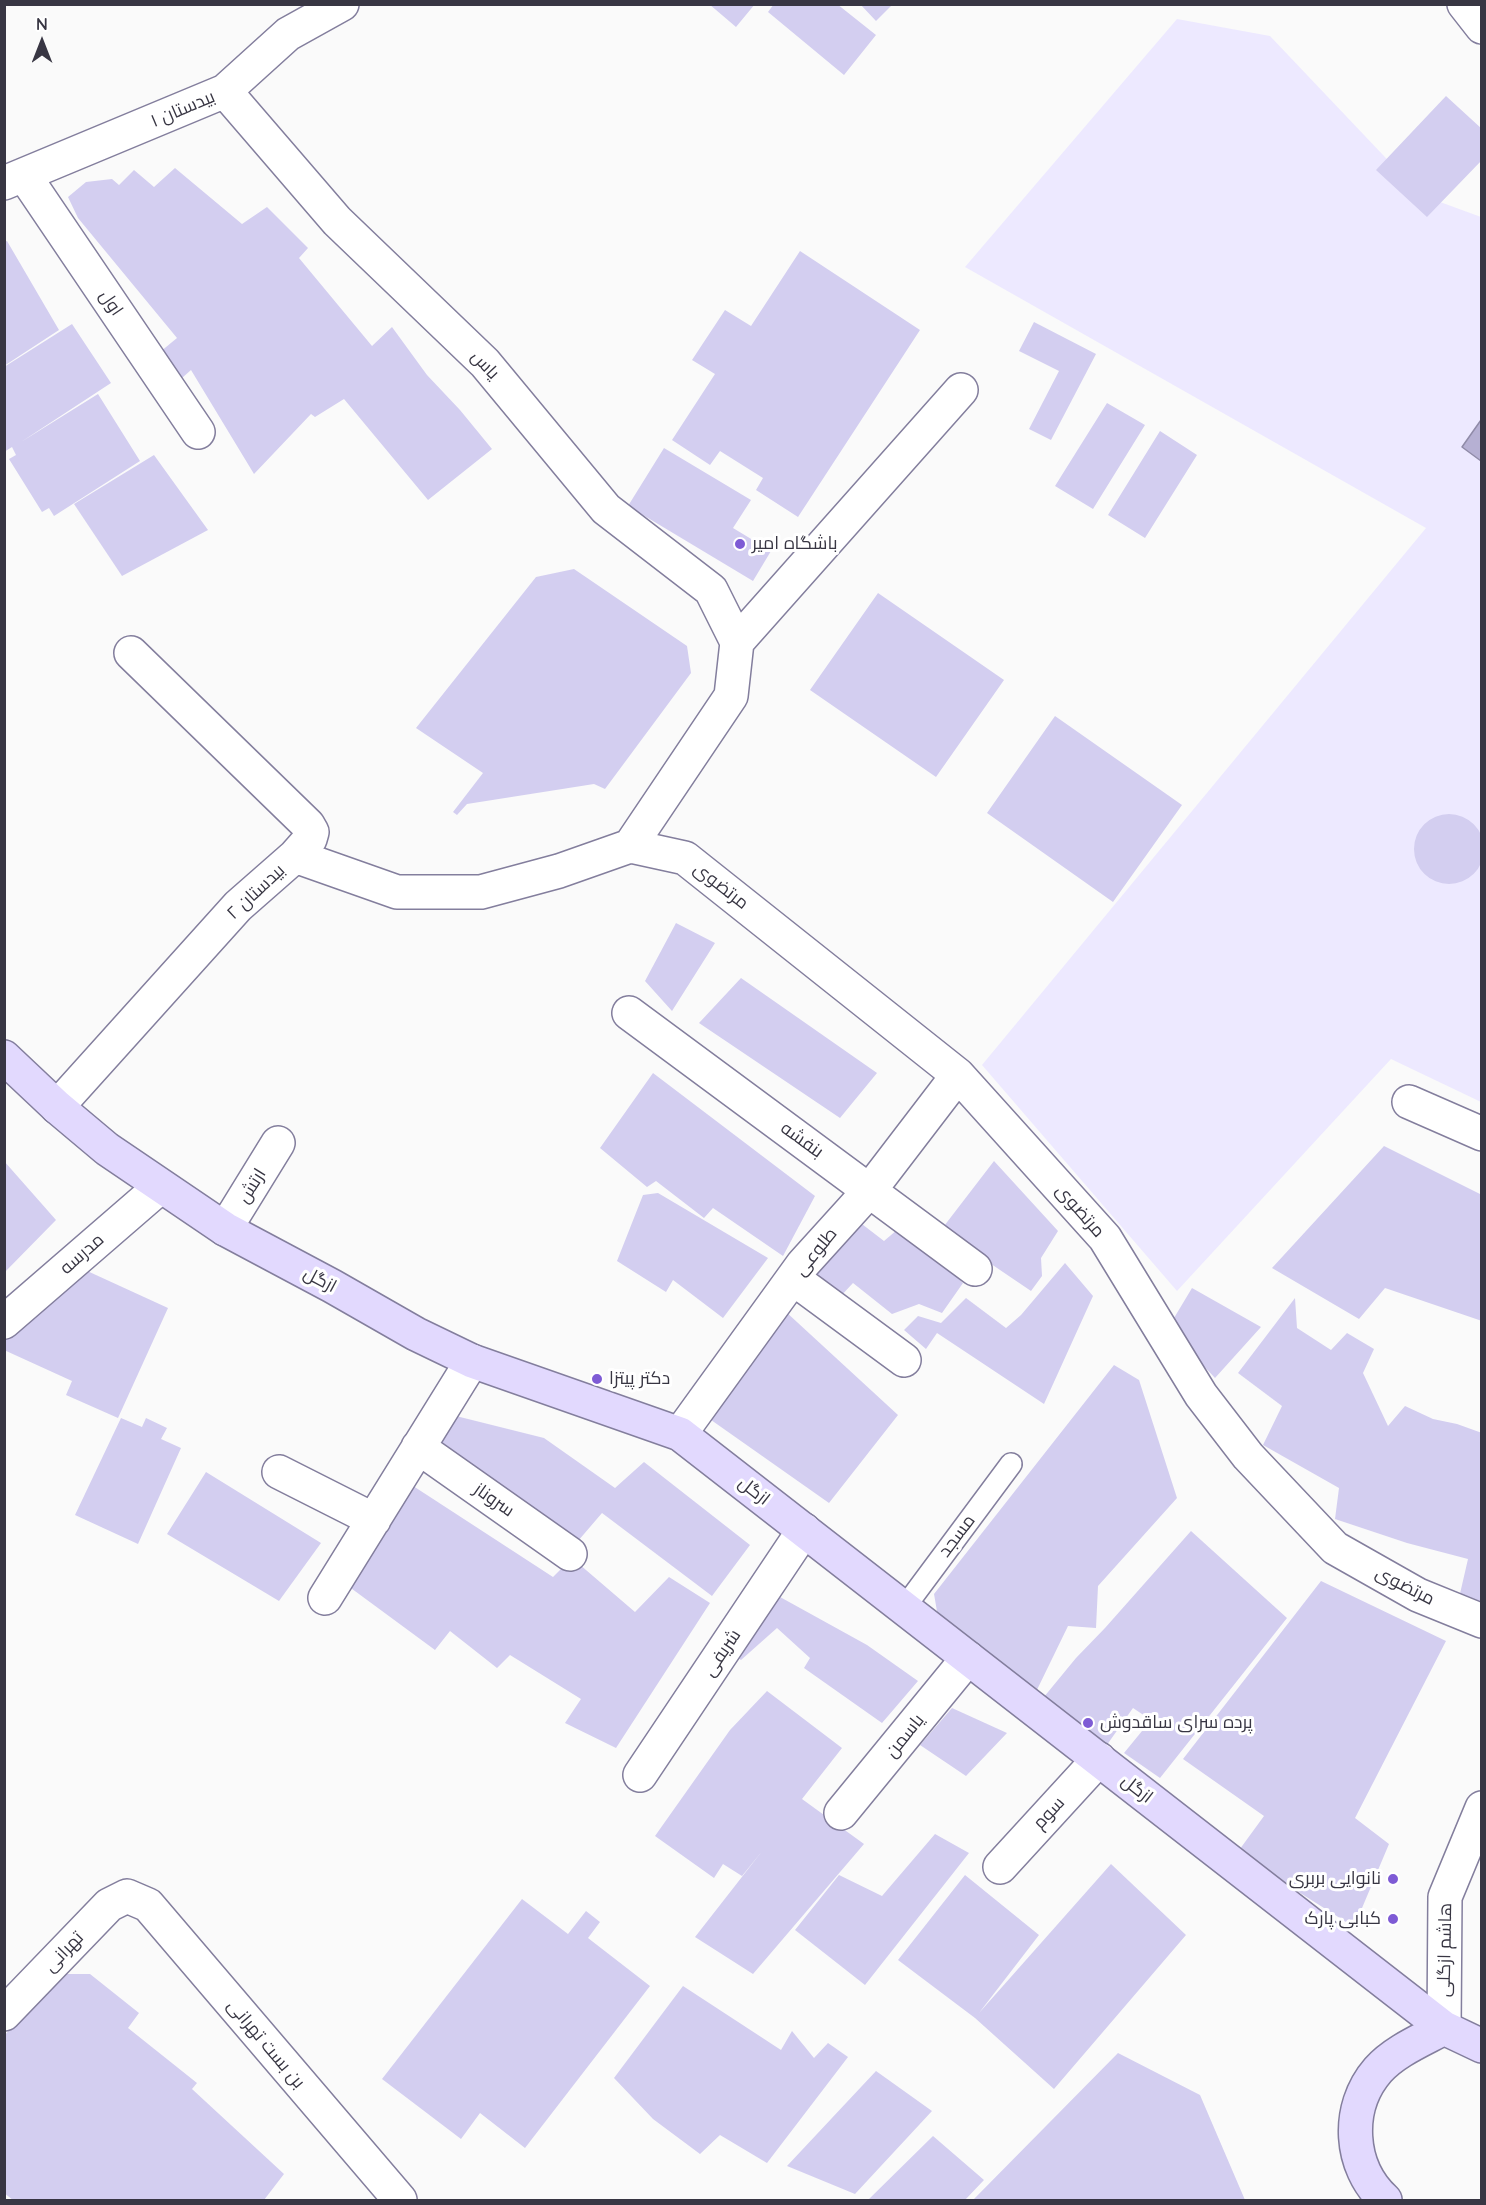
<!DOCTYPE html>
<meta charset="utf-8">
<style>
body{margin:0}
#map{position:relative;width:1486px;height:2205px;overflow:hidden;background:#fafafa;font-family:Quicksand,sans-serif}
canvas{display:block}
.frame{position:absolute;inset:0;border:6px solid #383643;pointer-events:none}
.north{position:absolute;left:12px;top:12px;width:60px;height:60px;-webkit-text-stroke:4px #fff;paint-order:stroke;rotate:0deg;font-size:16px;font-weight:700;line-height:24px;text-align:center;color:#383643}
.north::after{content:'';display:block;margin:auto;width:21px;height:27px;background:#383643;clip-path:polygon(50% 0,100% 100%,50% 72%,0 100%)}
</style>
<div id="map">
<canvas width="1486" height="2205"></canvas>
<div class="frame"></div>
<div class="north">N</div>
</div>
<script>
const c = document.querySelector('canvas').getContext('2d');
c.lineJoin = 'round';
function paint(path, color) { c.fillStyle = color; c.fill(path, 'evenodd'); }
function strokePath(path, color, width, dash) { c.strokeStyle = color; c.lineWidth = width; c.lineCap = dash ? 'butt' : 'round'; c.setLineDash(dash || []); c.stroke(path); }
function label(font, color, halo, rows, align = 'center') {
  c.font = font + ' Quicksand,Cairo,sans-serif'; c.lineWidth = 6; c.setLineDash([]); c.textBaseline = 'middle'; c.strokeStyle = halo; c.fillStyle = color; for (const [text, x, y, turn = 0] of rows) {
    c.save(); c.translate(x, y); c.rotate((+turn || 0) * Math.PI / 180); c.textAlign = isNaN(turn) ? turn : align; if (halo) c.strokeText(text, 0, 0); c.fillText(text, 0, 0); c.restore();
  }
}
paint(new Path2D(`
 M1177,19L1270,36L1421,195L1481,217V1102L1391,1059L1177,1291L982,1065L1426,528L965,267Z`), '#ede9ff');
const water = new Path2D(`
 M1481,420H1482L1481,461L1462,447Z`);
paint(water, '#b6b0d3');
strokePath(water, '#908ba8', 1.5);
paint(new Path2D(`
 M709,4H755L736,27Z
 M774,4H837L876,35L844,75L768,12Z
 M860,4H893L876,21Z
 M1446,96L1482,129V160L1427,217L1376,170Z
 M175,168L242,224L267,207L308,248L299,258L372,346L392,327L427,375L460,410L492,449L428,500L344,399L315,417L311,414L254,474L191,370L182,378L160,352L177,338L78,218L68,197L86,182L112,179L119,185L134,170L154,187Z
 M7,241L59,330L4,366V242Z
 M800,251L920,330L798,517L756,490L763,478L720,451L710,465L672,440L715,374L692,360L725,310L751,326Z
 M1034,322L1096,354L1051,440L1029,429L1059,371L1019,351Z
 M72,324L111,383L21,442L98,394L140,461L54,516L49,508L42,512L9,459L16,455L12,447L4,452V367Z
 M1107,403L1145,425L1093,509L1055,486Z
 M1160,431L1197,455L1145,538L1108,515Z
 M664,448L751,500L733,528L771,551L753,581L628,506Z
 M154,455L208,530L122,576L74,504Z
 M574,569L687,646L691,673L605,789L594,784L467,804L457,815L453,812L483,773L416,728L536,577Z
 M878,593L1004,680L936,777L810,690Z
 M1055,716L1182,805L1113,902L987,813Z
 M1414 849a35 35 0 1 1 70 0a35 35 0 1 1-70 0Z
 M676,923L715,943L672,1011L645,981Z
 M741,978L877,1073L840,1118L699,1023Z
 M653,1073L815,1196L783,1256L713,1208L704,1218L656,1181L647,1187L600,1148Z
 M1384,1146L1482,1195V1321L1385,1288L1359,1319L1272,1268Z
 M4,1161L56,1220L4,1273Z
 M994,1161L1058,1231L1041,1258L1042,1276L1031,1291L941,1230Z
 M658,1193L768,1258L723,1318L673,1280L666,1292L617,1261L643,1195Z
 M858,1221L884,1241L904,1224L963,1283L942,1313L919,1304L892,1314L853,1283L839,1298L810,1275Z
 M1065,1263L1093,1296L1044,1404L937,1333L926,1349L904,1330L918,1316L941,1323L966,1298L1006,1328L1021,1315Z
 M72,1264L168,1308L118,1418L66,1395L72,1381L4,1350V1327Z
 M1192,1288L1261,1327L1215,1378L1168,1328Z
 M1295,1298L1297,1328L1331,1350L1347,1333L1374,1349L1363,1373L1388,1426L1405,1406L1433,1419L1457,1424L1482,1433V1610L1459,1598L1468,1559L1407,1543L1335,1519L1339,1488L1263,1445L1282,1406L1238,1373Z
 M785,1311L898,1415L829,1503L704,1415Z
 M1114,1365L1139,1380L1177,1498L1098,1586L1096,1628L1068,1626L1033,1698L939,1623L934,1594Z
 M448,1414L544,1438L615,1488L644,1462L750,1545L712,1596L602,1513L578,1541L436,1438Z
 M121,1418L142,1427L146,1418L167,1428L161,1439L181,1448L138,1544L75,1515Z
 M206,1472L321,1543L279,1601L167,1534Z
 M407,1482L553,1577L572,1558L635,1612L669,1577L710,1603L616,1748L565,1723L581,1699L510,1655L497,1668L450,1631L435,1650L344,1583Z
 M1191,1531L1287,1618L1160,1778L1124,1753L1151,1720L1133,1708L1104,1749L1039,1703L1076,1658L1105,1628Z
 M1321,1581L1446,1641L1355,1818L1389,1844L1354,1927L1237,1853L1264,1816L1183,1759Z
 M771,1592L867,1645L918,1681L882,1723L804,1668L810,1658L777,1628L741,1660L731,1653Z
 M767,1691L842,1748L802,1799L864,1844L753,1974L695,1937L763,1850L742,1876L723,1864L714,1878L655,1836L730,1730Z
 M952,1708L1007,1733L966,1776L920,1745Z
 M935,1834L969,1853L865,1985L795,1930L839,1875L882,1896Z
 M1111,1864L1186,1935L1054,2089L975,2018L898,1960L965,1875L1039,1935L979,2013Z
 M522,1899L568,1934L586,1911L600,1922L588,1938L650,1986L525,2148L480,2113L461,2139L382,2079Z
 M59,1974H90L139,2013L128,2028L197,2083L192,2089L284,2174L264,2200H13L4,2193V2036Z
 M683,1986L781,2050L792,2031L814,2058L828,2043L848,2057L767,2163L720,2135L700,2154L653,2119L614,2078Z
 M1118,2053L1200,2095L1245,2200H973Z
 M876,2071L932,2111L855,2194L787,2166Z
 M933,2136L984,2180L965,2200H868Z`), '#d3cef0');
const lane = new Path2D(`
 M904,1608L1011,1464`);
const street = new Path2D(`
 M1464,4L1482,27
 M225,91L337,221L485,363L606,509L711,590L737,642
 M24,175L198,432
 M4,183L225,91L288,34L342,4
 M131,653L308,825L312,832L310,839L295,856
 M630,846L685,858L958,1075L1105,1238L1201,1395L1248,1456L1335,1548L1418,1595L1482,1621
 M630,846L731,696L737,642L961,390
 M629,1013L975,1269
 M1409,1102L1482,1134
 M57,1107L238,906L295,856L397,892H481L559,871L630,846
 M225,1229L278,1143
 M794,1279L904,1360
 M4,1322L160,1187
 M680,1434L803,1264L870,1190L958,1075
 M418,1447L570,1554
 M279,1472L374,1520
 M325,1598L472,1361
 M640,1775L804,1530
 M841,1813L968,1658
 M1000,1867L1099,1759
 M4,2014L109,1905L127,1896L148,1905L400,2200
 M1444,2028L1445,1897L1482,1808`);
const secondary = new Path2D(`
 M4,1057L57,1107L107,1149L225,1229L332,1286L416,1334L472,1361L680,1434L1395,1990L1444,2028L1482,2046
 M1385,2200C1349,2167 1345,2108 1378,2070C1395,2051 1422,2040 1444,2028`);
strokePath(lane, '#837e9d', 24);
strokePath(street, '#837e9d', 36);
strokePath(secondary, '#837e9d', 36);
strokePath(lane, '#fff', 21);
strokePath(street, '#fff', 33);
strokePath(secondary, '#e2d9fe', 33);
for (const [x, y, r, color] of [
 [740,544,6,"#7e5bd5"],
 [597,1379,6,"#7e5bd5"],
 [1088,1723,6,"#7e5bd5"],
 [1393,1879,6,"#7e5bd5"],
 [1393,1919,6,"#7e5bd5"]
]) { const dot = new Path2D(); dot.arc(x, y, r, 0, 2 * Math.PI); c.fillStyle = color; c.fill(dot); strokePath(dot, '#fff', 2); }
label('18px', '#383643', '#fff', [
 ["بیدستان ۱",183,109,-23],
 ["اول",111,303,56],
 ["یاس",485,365,47],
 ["مرتضوی",721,886,38],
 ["بیدستان ۲",256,892,-43],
 ["بنفشه",802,1140,36],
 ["ارتش",252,1186,-58],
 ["مرتضوی",1080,1211,49],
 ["طلوعی",816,1252,-51],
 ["مدرسه",82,1254,-41],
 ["ازگل",320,1280,28],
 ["ازگل",754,1491,38],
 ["سروناز",494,1500,35],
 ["مسجد",957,1536,-53],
 ["مرتضوی",1405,1586,27],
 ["شریفی",722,1653,-56],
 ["یاسمن",905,1736,-51],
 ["ازگل",1137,1789,38],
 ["سوم",1049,1813,-47],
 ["هاشم ازگلی",1445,1950,-89],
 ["تهرانی",64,1952,-46],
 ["بن بست تهرانی",266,2044,50]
]);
label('18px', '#383643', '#fff', [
 ["باشگاه امیر",752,544],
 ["دکتر پیتزا",609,1379],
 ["پرده سرای ساقدوش",1100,1723],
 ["نانوایی بربری",1381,1879,"right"],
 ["کبابی پارک",1381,1919,"right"]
], 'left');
</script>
